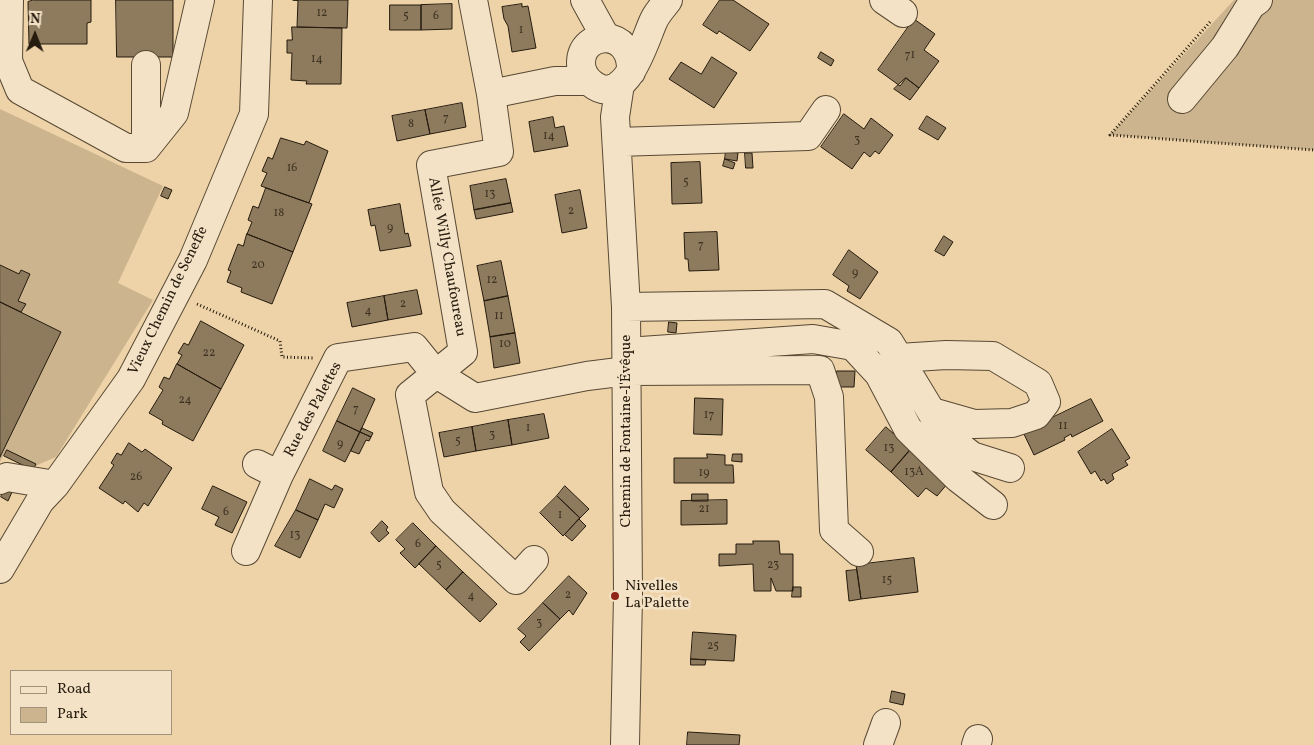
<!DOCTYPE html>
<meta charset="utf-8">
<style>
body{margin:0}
#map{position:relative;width:1314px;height:745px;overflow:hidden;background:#eed3a8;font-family:Vollkorn,serif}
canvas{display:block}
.legend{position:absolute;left:10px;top:670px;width:162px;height:65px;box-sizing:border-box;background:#f4e2c6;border:1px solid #a1927c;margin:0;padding:6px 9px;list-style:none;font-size:15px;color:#251b0e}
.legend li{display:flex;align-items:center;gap:10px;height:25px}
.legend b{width:25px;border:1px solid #a1927c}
.north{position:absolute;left:10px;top:10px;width:50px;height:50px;-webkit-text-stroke:4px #f4e2c6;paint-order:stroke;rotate:1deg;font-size:14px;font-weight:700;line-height:20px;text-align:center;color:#251b0e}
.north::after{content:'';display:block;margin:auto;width:18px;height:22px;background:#251b0e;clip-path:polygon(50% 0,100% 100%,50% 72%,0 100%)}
</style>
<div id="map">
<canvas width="1314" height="745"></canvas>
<ul class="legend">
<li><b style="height:6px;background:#f4e2c6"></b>Road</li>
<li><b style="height:14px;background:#ccb48e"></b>Park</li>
</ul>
<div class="north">N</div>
</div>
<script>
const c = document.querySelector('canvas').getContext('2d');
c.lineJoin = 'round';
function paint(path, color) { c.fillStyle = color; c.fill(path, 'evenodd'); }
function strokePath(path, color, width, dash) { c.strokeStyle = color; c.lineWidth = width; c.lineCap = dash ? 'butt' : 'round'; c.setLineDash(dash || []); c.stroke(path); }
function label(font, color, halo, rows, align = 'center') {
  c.font = font + ' Vollkorn,serif'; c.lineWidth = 5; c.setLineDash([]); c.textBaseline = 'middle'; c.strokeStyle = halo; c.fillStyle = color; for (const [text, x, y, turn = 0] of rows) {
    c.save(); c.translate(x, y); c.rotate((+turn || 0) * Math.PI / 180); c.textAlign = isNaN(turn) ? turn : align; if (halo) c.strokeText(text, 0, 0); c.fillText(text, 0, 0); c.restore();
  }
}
paint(new Path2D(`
 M1234,0H1314V150L1110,135Z
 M0,109L163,186L118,283L153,300L56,457L35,466L5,452L0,462Z`), '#ccb48e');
const building = new Path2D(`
 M33,0H91V22L87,23V44H29L28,2Z
 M116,0H173V57H117Z
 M293,0H348L347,28L297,27L298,1Z
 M720,0H733L769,24L750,51L719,31L717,34L703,25Z
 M452,4V29L421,30V5Z
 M522,4V7L528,6L536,48L512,52L508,26L504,19L502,7Z
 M390,5H421V30H390Z
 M914,19L935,34L924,50L939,61L919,88L906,78L900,86L878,70Z
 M292,27L342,28L341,84H306L307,81L291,80L292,53H287V40H292Z
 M821,52L834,60L831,66L818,58Z
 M712,57L737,73L714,108L669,79L681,62L701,74Z
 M906,78L919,88L910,100L894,89Z
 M462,103L466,127L430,134L425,110Z
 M425,110L430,134L397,141L392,116Z
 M844,114L864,129L871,118L893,135L879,154L875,151L870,157L864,152L852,169L821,147Z
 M927,116L946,128L938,140L919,129Z
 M553,117L555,128L564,126L568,146L534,152L529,122Z
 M281,138L304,145L306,141L328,151L309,203L261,186L267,173L262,171L268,157L272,159Z
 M726,151L738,153L737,161L725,159Z
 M745,153H752L753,168H746Z
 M725,159L735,163L733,169L723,166Z
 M700,162L702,203L672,204L671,163Z
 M506,179L511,203L474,210L470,186Z
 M165,187L172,190L168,199L161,196Z
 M266,188L312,204L293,252L247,234L252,222L248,220L253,206L258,208Z
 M580,190L587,228L562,233L555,195Z
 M511,203L513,212L476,219L474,210Z
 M400,204L405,234L408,233L411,246L380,251L375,225L371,226L368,210Z
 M717,232L719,270L689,271L688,259H685L684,233Z
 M247,234L293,252L272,304L241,292L242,288L227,282L231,271L228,270L238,244L243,246Z
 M944,236L953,242L944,256L935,251Z
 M849,250L878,272L860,299L847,291L849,286L833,275Z
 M501,261L508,296L484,301L477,266Z
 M0,265L19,274L21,270L30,274L18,301L26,304L21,312L0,302Z
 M417,290L422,314L388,320L384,296Z
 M384,296L388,320L352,327L347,303Z
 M508,296L515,333L490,337L484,301Z
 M0,302L61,332L0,457Z
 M201,321L244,345L221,389L177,364L182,355L178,353L184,343L188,345Z
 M669,322L677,323L676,333L668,332Z
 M515,333L520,363L494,368L490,337Z
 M177,364L221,389L193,441L162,424L163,421L149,413L163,390L159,387L164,377L169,379Z
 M837,371H855L854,387H836Z
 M353,388L375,399L360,432L337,421Z
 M695,398L723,399L722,435L694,434Z
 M1091,399L1103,421L1072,437L1071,434L1064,438L1065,440L1034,455L1023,432Z
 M544,414L549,438L512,445L508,420Z
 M508,420L512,445L476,451L472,427Z
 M337,421L360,432L345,462L323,451Z
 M472,427L476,451L444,457L439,433Z
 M886,427L911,449L891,472L866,450Z
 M362,428L373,433L371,437L360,432Z
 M1112,429L1130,458L1125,461L1128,465L1112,474L1114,479L1107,484L1104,479L1101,481L1095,471L1091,474L1078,452Z
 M360,432L371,437L369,441L366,440L359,454L351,451Z
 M129,443L142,452L145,449L172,468L148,506L144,503L138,512L125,501L123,504L99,488L114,465L111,463L117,453L121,455Z
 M911,449L948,483L937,496L926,488L918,497L891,472Z
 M7,450L36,464L33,470L4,456Z
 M707,454L725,455V465H733L734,483H674V458H707Z
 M733,454H742V462L732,461Z
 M310,479L332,490L335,485L343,489L334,508L325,504L318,520L296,510Z
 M213,486L247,502L232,533L215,525L219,517L202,509Z
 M565,486L589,509L580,518L557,496Z
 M5,488L12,492L8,501L1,497Z
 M692,494H708V501H692Z
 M557,496L580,518L563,536L540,513Z
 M727,500V524L681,525V501Z
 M296,510L318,520L300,558L275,546Z
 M579,519L586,526L572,541L565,535Z
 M382,521L388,527L386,530L389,533L379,542L371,533Z
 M413,523L436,546L415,568L400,553L405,549L396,540Z
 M753,541H779L780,554H793V591H776L771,578V591H754L753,564L719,566V554H736V544H753Z
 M436,546L463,572L446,590L419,564Z
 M914,558L918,592L861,599L856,565Z
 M857,570L861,599L849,601L846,571Z
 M463,572L497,604L480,622L446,590Z
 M569,576L587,593L573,615L569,610L560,619L543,603Z
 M793,587H801V597H792Z
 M543,603L560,619L529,651L520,642L526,636L518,629Z
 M693,632L736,635L734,661L691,659Z
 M691,659L706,660L705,665H691Z
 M892,691L905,694L903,705L890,702Z
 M688,732L740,735L739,745H687Z`);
paint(building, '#8e7b5e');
strokePath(building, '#251b0e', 1);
const minor = new Path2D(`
 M9,0L8,61L20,90L126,148H146L174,113L200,0
 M473,0L491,94L499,152L431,165L463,352L410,395L429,492L442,511L516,580L534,560
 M585,0L606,38
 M884,0L903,13
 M146,65V148
 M631,72C633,27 581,30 581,63C581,71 585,78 591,83C625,111 644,42 653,22C656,14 663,7 668,0
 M620,84L615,117L626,307L628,595L625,745
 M491,94L555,81H588
 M1182,99L1225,47L1251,5L1258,0
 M617,142L808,136L826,110
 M626,307L825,304L889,342L946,436L972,456L1010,468
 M627,352L813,339L853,346L879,374L908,429L958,478L993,505
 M899,358L946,355L993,356L1038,383L1046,402L1036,415L1012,423L974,424L932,412
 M257,464L279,475
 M0,480L7,477L55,485
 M246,551L279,475L338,358L414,347L435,373L475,398L587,376L627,371L820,370L829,397L834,530L859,552
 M0,569L40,501L55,485L131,379L193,260L254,114L258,0
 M878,745L886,723
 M976,745L978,739`);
strokePath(minor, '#574934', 30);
strokePath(new Path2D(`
 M1210,22L1110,135L1314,150
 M197,304L280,341L282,357L313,358`), '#251b0e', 3, [1, 2.5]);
strokePath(minor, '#f4e2c6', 28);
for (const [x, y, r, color] of [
 [615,596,5,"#8f2418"]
]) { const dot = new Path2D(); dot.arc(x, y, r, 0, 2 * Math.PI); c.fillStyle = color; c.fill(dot); strokePath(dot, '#f4e2c6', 2); }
label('12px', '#3f3322', null, [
 ["12",322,14],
 ["5",406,17],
 ["6",436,17],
 ["1",521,31],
 ["71",910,56],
 ["14",317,60],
 ["7",446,119],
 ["8",411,125],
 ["14",549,137],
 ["3",857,141],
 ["16",292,169],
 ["5",686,183],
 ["13",490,195],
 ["2",571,212],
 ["18",279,214],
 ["9",390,229],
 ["7",701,246],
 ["20",258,266],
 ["9",855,274],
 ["12",492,281],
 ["2",403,305],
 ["4",368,312],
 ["11",499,317],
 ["10",505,345],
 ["22",209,354],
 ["24",185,401],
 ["7",356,410],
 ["17",709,416],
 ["11",1063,427],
 ["1",528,429],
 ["3",492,436],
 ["5",458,442],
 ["9",340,445],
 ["13",889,449],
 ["13A",914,473],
 ["19",704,474],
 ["26",136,478],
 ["21",704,510],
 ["6",226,513],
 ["1",560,516],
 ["13",295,536],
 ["6",418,545],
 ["5",439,566],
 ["23",773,566],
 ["15",887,581],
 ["2",568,596],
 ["4",471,597],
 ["3",539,624],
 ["25",713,647]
]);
label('15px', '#251b0e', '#f4e2c6', [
 ["Allée Willy Chaufoureau",446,257,80],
 ["Vieux Chemin de Seneffe",169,301,-64],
 ["Rue des Palettes",314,410,-62],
 ["Chemin de Fontaine-l'Évêque",627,431,-90]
]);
label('15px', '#251b0e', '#f4e2c6', [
 ["Nivelles",625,587],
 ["La Palette",625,604]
], 'left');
</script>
